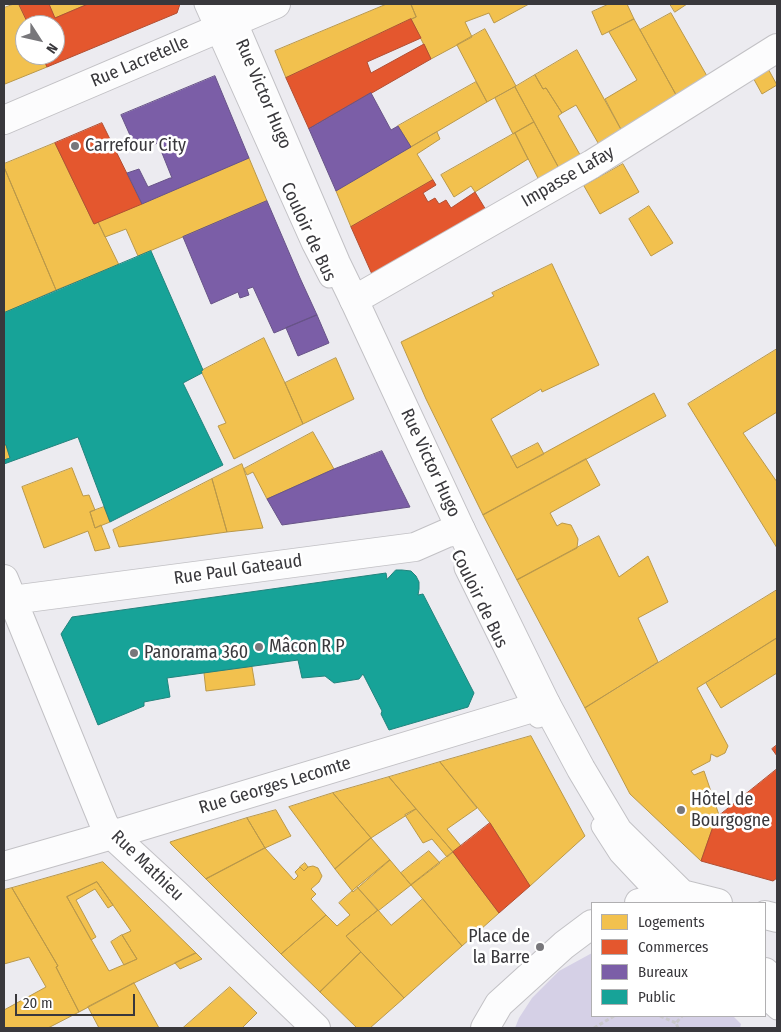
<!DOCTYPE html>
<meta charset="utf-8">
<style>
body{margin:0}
#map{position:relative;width:781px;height:1032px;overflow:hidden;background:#ecebf0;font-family:"Fira Sans Condensed",sans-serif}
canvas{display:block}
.frame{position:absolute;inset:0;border:5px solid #39383c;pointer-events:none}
.legend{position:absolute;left:591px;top:902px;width:175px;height:115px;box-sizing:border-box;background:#fff;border:1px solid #b0afb1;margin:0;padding:6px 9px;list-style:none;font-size:15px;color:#39383c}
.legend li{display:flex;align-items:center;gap:10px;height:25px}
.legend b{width:25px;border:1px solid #b0afb1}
.north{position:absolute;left:15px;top:15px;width:50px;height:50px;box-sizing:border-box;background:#fff;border:1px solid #b0afb1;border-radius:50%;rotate:125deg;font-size:14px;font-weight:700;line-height:20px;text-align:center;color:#39383c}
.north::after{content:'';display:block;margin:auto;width:18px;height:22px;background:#78777b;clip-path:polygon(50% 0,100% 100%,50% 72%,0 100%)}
.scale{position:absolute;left:15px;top:994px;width:120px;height:22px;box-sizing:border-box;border:2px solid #39383c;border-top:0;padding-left:6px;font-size:15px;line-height:18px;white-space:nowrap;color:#39383c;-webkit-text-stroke:4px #fff;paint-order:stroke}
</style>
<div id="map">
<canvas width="781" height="1032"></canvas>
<div class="frame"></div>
<ul class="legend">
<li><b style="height:14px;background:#f2c14e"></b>Logements</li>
<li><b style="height:14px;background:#e4572e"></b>Commerces</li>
<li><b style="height:14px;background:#7b5ea7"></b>Bureaux</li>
<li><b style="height:14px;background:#17a398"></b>Public</li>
</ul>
<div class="north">N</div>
<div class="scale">20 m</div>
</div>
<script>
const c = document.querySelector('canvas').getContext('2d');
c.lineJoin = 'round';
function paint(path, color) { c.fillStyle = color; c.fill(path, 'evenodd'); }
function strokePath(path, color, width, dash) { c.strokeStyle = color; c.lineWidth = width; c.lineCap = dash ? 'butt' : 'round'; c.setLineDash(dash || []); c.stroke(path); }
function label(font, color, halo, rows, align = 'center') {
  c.font = font + ' "Fira Sans Condensed",sans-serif'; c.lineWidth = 5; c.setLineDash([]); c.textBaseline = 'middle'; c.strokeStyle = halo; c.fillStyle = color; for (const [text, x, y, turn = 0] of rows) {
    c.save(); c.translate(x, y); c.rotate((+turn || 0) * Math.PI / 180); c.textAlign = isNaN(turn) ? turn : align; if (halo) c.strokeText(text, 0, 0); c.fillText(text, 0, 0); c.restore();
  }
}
paint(new Path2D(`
 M592,953V1016H733L741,1024L740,1028H515L519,1018L532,998L559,971Z`), '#d5d0e6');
const homes = new Path2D(`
 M14,4H19L29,25H25V55H42L47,67L5,84L4,80V8Z
 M49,4H88L55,18Z
 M387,4H411L416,17L286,78L275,51Z
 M411,4H529L494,23L489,13L465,22L472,37L431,59L411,19L416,17Z
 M609,4H627L634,19L602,35L592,12Z
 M670,4H687L675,12Z
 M671,13L711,83L680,102L640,30Z
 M634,19L680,102L624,135L605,99L637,80L609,32Z
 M485,29L516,86L487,102L457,45Z
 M577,50L624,135L601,148L576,105L562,113L546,88L543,89L535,75Z
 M766,65L777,85L762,94L751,74Z
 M535,75L543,89L546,88L562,113L558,116L583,160L561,172L515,87Z
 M476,82L487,102L411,147L398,126Z
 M515,87L534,122L513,134L495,98Z
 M534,122L561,172L541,184L515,133Z
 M437,132L440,139L417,154L433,180L351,227L336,191Z
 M515,133L528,159L475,192L471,186L454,197L441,175Z
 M55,143L94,224L98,222L119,265L56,290L4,167V164Z
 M249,158L267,201L138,256L126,229L105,237L98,222Z
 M623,164L639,192L600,214L584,186Z
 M4,167L56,290L4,313Z
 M649,206L673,243L651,256L629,219Z
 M552,264L599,365L542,392L541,389L491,419L517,468L654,393L666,416L483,515L426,399L401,342L494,296L492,293Z
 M264,338L285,383L303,424L234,459L218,426L226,423L201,371Z
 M777,349V412L743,433L777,482V548L688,404Z
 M336,358L354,399L303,424L285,383Z
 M313,432L334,469L267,499L253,472L247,475L244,469Z
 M538,443L544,454L517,468L511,457Z
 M4,444L6,445L10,458L4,460Z
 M586,459L600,485L550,513L557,526L562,523L571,525L578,539L577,548L517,580L483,515Z
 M242,464L263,528L227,532L212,479Z
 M72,468L83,496L89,495L95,510L90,512L95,528L101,525L110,548L95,551L88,531L44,548L22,487Z
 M212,479L227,532L119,547L113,530Z
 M104,507L110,522L95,528L90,512Z
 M599,536L619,577L648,556L668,602L638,618L658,662L585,708L517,580Z
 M777,590V638L697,688L728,746L725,753L717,757L711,754L710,761L691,771L694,775L704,771L719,815L716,818L701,861L630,794L585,708Z
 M777,638V673L721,708L706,683Z
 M252,667L255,685L206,691L204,673Z
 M531,736L585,836L530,886L490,823L440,762Z
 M440,762L477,808L447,829L461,846L453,852L389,777Z
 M389,777L416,809L371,838L333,793Z
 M333,793L371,838L335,869L289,807Z
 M416,809L453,852L447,857L432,839L423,843L405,815Z
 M276,810L291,836L265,848L247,818Z
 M247,818L265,848L206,879L171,844L170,842L173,841Z
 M371,838L390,860L353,892L335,869Z
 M265,848L294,880L298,876L295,872L300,867L304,871L308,867L313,866L318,868L322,876L319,882L311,889L316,894L311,899L326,915L281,954L206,879Z
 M429,851L440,863L411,885L401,873Z
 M453,852L499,913L462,946L411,885Z
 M390,860L411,885L378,911L357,887Z
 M103,862L196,953L134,983L79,1012L56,967L58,966L12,888ZM97,882L131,931L122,935L137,959L109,971L67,897Z
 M305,863L308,867L304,871L300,867Z
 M97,882L113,905L108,908L95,889L76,900L96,937L91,940L67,897Z
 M357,887L378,910L346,936L361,952L320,992L281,954L326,915L337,926L350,915L339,903Z
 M12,888L58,966L56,967L79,1012L48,1028H4V1010L46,987L29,957L4,964V890Z
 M423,899L462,946L404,998L346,936L378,910L391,925Z
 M122,935L137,959L124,965L111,942Z
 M361,952L404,998L370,1028H357L320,992Z
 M196,953L202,959L180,969L175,963Z
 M134,983L159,1028H99L88,1007Z
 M230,987L257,1013L242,1028H183Z`);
paint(homes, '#f2c14e');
strokePath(homes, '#ba9849', 1);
const shops = new Path2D(`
 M19,4H49L55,18L88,4H180L177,13L47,67L42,55H55V25H29Z
 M411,19L421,38L367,62L371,73L424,44L431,59L309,129L286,78Z
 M102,123L142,204L94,224L55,143Z
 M433,180L436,185L423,193L428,202L435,198L439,204L446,200L451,208L475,192L489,215L375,281L351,227Z
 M777,745V756L772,749Z
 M777,769V878L773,881L701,861L716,818Z
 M490,823L530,886L499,913L453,852Z`);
paint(shops, '#e4572e');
strokePath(shops, '#b14e32', 1);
const offices = new Path2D(`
 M215,76L249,158L142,204L127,173L139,169L148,187L170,178H172L158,143L137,151L121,115Z
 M371,93L391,130L398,126L411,147L336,191L309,129Z
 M267,201L300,278L317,315L274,333L253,287L247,289L249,295L240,298L238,292L211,304L183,237Z
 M317,315L329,343L298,356L286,328Z
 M382,451L410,507L282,525L267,499L334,469Z`);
paint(offices, '#7b5ea7');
strokePath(offices, '#675387', 1);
const public = new Path2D(`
 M151,251L203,370L201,371L202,373L183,383L223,465L110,522L78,437L4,464V460L10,458L6,445L4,444V313Z
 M396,570H402L411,571L416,576L419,582V589L418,595L423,594L474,693L468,707L389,730L381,714L382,711L363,674L359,679L334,683L325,676L302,678L298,660L167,678L170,697L144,702V706L98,725L61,634L72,617L386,573L387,579Z`);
paint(public, '#17a398');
strokePath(public, '#21837c', 1);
const lane = new Path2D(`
 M204,4L312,245L329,278
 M464,568L538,718
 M601,826L619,854L665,903
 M765,999L777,1010`);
const street = new Path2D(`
 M4,120L276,4
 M354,300L592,164L777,48
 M4,579L104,824L112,835L176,894L316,1028
 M12,600L415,547L447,533L461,530
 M4,866L112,835L546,704
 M639,903L682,894
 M485,1028L499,1004L564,945L592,924`);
const secondary = new Path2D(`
 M225,4L336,263L354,300L461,530L546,704L581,769L618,831L691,903
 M682,894L718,903
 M765,915L777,918
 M765,972L777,983`);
strokePath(lane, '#c2c1c5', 21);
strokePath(street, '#c2c1c5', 30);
strokePath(secondary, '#c2c1c5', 30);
strokePath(new Path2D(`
 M660,1016L676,1023
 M594,1028L614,1016
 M678,1028L676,1023L682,1016`), '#cac9cc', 3, [4, 2.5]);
strokePath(lane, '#fcfcfd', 19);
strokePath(street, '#fcfcfd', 28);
strokePath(secondary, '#fcfcfd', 28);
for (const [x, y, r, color] of [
 [75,146,5,"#78777b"],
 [259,647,5,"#78777b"],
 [134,653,5,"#78777b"],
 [681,810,5,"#78777b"],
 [540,947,5,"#78777b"]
]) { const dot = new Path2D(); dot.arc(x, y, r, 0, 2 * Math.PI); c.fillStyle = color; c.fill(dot); strokePath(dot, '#fff', 2); }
label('18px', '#39383c', '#fff', [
 ["Rue Lacretelle",140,62,-23],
 ["Rue Victor Hugo",263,94,67],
 ["Impasse Lafay",568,177,-30],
 ["Couloir de Bus",308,232,65],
 ["Rue Victor Hugo",430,463,65],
 ["Rue Paul Gateaud",238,570,-8],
 ["Couloir de Bus",479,599,64],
 ["Rue Georges Lecomte",275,786,-17],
 ["Rue Mathieu",147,866,44]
]);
label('18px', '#39383c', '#fff', [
 ["Carrefour City",85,146],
 ["Mâcon R P",269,647],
 ["Panorama 360",144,653],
 ["Hôtel de",691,800],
 ["Bourgogne",691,821],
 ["Place de",530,937,"right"],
 ["la Barre",530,958,"right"]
], 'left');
</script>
